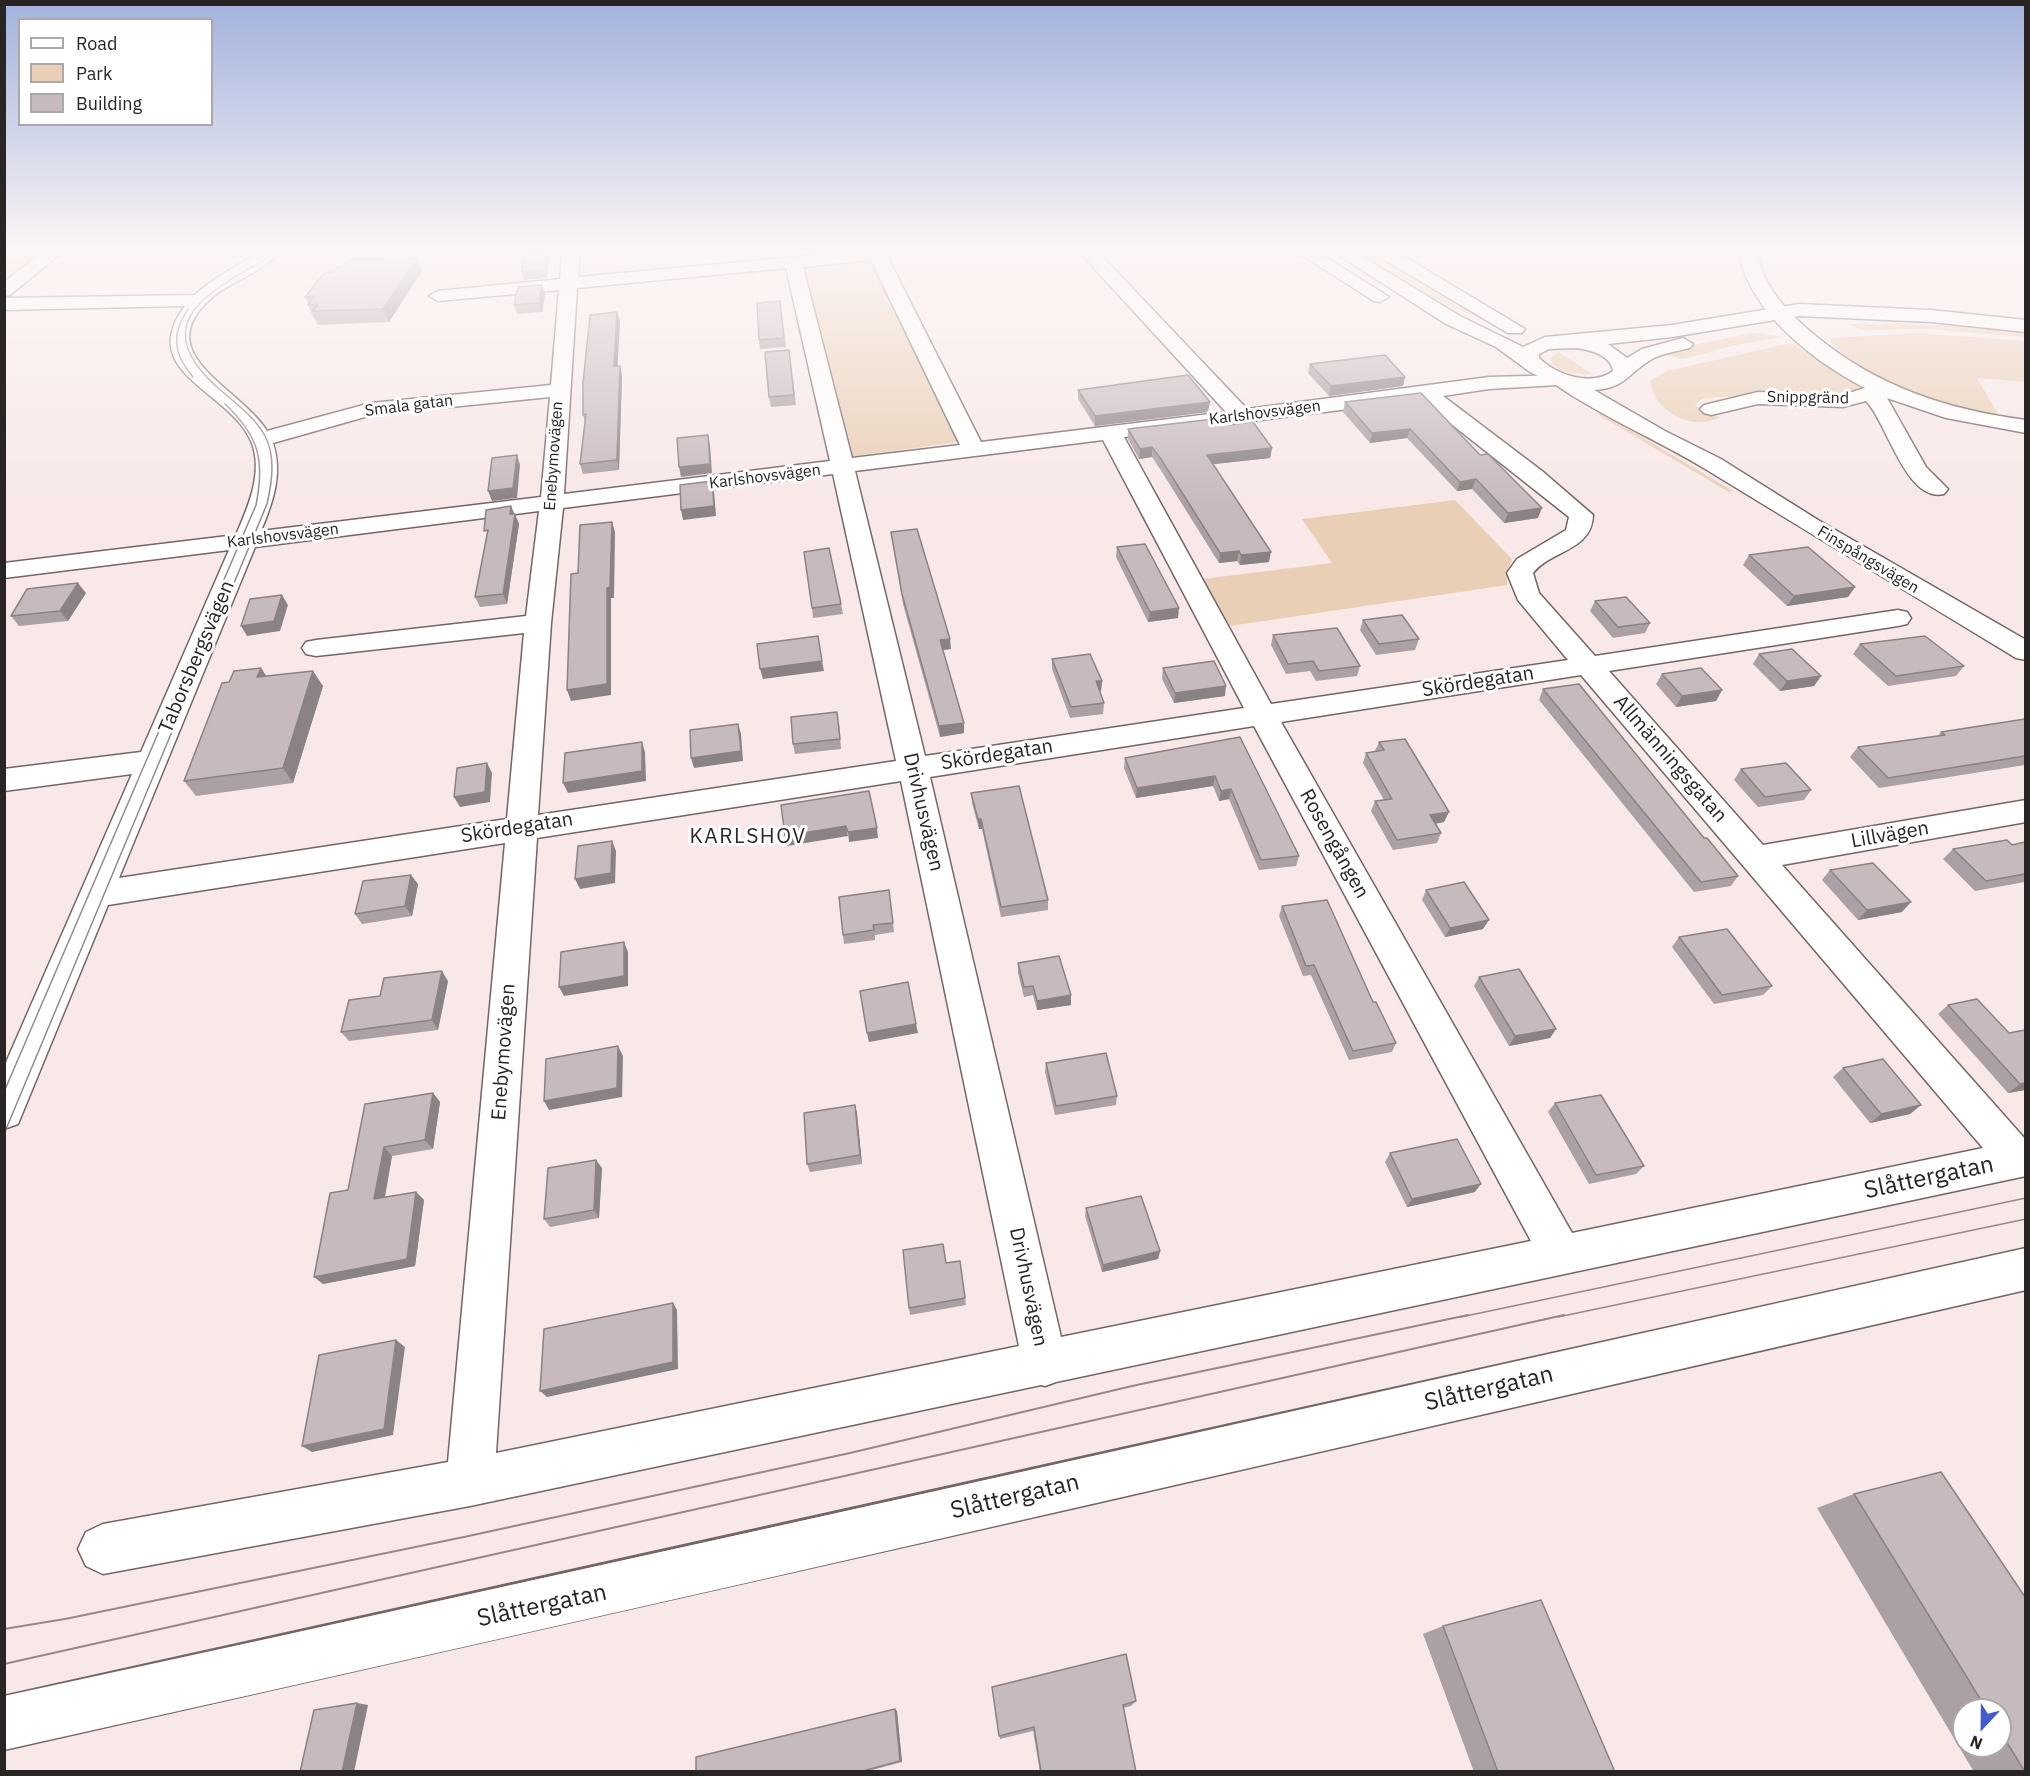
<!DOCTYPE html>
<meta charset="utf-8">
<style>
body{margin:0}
#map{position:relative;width:2030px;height:1776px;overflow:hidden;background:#f8e9e8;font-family:"IBM Plex Sans",sans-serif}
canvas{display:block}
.frame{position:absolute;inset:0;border:6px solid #2a2525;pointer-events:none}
.legend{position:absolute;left:18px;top:18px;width:195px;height:108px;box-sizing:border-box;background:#fff;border:2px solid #aaa8a8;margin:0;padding:8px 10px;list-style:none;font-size:18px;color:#2a2525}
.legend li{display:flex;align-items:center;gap:12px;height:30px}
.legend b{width:30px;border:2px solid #aaa8a8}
.north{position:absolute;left:1952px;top:1698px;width:60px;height:60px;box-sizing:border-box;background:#fff;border:2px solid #aaa8a8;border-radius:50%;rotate:202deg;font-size:16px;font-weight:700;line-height:24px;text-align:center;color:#2a2525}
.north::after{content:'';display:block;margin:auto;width:21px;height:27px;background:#425ccf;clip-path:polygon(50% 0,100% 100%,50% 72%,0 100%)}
</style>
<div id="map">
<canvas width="2030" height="1776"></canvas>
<div class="frame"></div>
<ul class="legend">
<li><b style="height:8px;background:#fff"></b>Road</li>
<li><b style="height:16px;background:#e9cfb6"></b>Park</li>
<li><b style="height:16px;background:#c7babd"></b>Building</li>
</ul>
<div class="north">N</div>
</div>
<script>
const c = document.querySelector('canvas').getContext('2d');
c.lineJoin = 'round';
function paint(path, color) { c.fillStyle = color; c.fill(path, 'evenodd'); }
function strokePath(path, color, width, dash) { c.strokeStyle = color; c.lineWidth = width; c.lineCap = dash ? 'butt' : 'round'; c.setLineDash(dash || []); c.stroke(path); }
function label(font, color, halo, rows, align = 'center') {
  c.font = font + ' "IBM Plex Sans",sans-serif'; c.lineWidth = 6; c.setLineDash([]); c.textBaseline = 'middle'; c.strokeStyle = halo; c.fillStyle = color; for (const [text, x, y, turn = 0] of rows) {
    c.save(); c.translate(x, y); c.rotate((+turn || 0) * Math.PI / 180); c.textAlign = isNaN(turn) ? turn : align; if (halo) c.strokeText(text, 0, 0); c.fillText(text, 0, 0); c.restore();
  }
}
paint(new Path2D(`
 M5,254H44L5,284Z
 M1356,254H1378L1487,317L1504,330L1422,293Z
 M872,258L959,442L848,457L803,264Z
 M1846,324C1906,324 1966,325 2025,330V337L1926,329L1863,330Z
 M1754,333L1783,337L1736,345L1683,359L1663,354L1683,347Z
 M1918,333L2025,341V382L1977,378L2001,419L1963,411L1878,380L1848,359L1830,341V338Z
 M1791,343L1862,388L1845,396L1715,397L1702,399L1695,405L1705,414L1720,417C1693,432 1655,413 1650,381L1667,371Z
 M1559,352L1592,374C1578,375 1555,374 1550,358Z
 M1598,410L1607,412L1612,419L1733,491L1729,492L1605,419L1597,413Z
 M1455,500L1512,559L1507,572V585L1230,626L1203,579L1332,563L1302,519Z`), '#e9cfb6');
const street = new Path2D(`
 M40,254H60L10,295L4,296V282Z
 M256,254H277C265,270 232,282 215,295C144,353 239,386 267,431L371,403L551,385L559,290L438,301L429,296L438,291L560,279L562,254H580L578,277L828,254H892L888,258L981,442L1226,412L1081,254H1100L1247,409L1489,377L1565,375L1568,379L1565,383L1558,385L1489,389L1443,396L1542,471L1593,515C1592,551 1551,550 1533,573L1539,593L1595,656L1898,610L1907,612L1911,618L1907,624L1898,626L1609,671L1763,845L2026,800V822L1782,865L2026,1140V1176L1056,1382L1045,1386L1041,1385L470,1506L103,1574L86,1566L78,1549L86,1532L103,1524L448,1462L505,843L108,905L18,1124L4,1129V1067L132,774L4,791V769L141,752L229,550L4,578V563L236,535C248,507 264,472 251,441C229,390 135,373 185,306L4,310V298L194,295L218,277ZM871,260L960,445L852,458L803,267ZM786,268L830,461L564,494L577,288ZM550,397L541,497L261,531C273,502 283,474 273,443L372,415ZM1421,400L1569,517L1566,530L1517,559L1507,573L1518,600L1568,660L1271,704L1124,437ZM1103,440L1244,708L925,756L855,471ZM833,474L896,761L538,815L551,623L563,508ZM539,511L526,616L316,640L306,642L302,648L306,654L316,656L524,633L507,819L119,878L255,547ZM1581,675L1983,1148L1572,1233L1281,722ZM1254,726L1531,1241L1061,1337L930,777ZM901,781L1019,1346L496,1453L537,838Z
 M1300,254H1321L1389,297L1380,302L1374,301Z
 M1739,254H1757C1765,290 1789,314 1817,337C1878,387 1948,410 2026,420V433L1946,418L1887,398L1926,467L1948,489L1944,494C1906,503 1887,422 1866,401L1843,407L1758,404L1711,415L1704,413L1700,409L1704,405L1758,392L1842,395L1865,388C1813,361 1751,313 1739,254Z
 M2026,1248V1290C1352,1444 679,1600 4,1750V1696C679,1550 1352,1397 2026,1248Z`);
const secondary = new Path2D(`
 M1337,254H1358L1460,316L1523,347L1545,337L1672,325L1799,304L1931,310L2026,320V332L1931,322L1799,316L1672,337L1608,344L1627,358L1642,349L1683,338L1693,344L1690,348C1678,351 1664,353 1654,358C1628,372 1627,388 1594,390L1665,431L1721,459L1818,520L2026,640V660L2016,658C1913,596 1810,533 1707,470C1658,440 1604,418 1556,385L1530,372L1496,347L1446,324ZM1577,348C1590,350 1611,355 1613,371C1592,387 1556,375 1539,358V354L1549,349Z
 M1381,254H1400L1525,329L1522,333H1508L1383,259Z`);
strokePath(street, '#736665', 3);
strokePath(secondary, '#736665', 3);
paint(street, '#fff');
paint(secondary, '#fff');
strokePath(new Path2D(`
 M188,309C171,334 173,354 193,377
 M4,1092L256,505C265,460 259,436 225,404
 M4,1134L267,504C272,482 276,457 265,436C254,416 234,402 217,387C142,319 216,289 274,254
 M1461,1317L2026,1198
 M1558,1317L2026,1219`), '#948a89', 1.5);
strokePath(new Path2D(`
 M4,1629L65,1619L464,1537L850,1453L1132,1386L1468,1315
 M4,1664L1564,1315`), '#948a89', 2);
paint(new Path2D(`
 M422,271L389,322L318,325L315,319H314L308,305L309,304L305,297Z
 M542,285L545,294L542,312L517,314L514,305Z
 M780,301L786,347L760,349L759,340Z
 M617,312L620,321L617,366L622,375L619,470L583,474L580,464L585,422L583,415Z
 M789,350L796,405L771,407L769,397Z
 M1310,364L1405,377L1403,386L1329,396L1308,373Z
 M1078,390L1208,412L1095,426L1078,399Z
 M1421,393L1538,518L1504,523L1472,489L1457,491L1407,438L1370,443L1343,412L1345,402Z
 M1228,425L1272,448L1270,458L1213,464L1269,562L1240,565L1237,561L1219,563L1160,469L1152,457L1139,459L1128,439V429Z
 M514,514H515L519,524L507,604L480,607L475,597Z
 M891,532L951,649L943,650L964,723V733L940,737L903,604Z
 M1117,547L1178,618L1148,622L1116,557Z
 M1749,555L1855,587L1848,597L1787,606L1743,565Z
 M86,593L68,621L19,626L11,616Z
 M1595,601L1650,623L1645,633L1613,638L1590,611Z
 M841,604L843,614L813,618L812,608Z
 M1363,620L1419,639L1415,650L1376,655L1360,630Z
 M1273,635L1360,666L1357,676L1316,681L1310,671L1286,674L1271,645Z
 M1860,644L1964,666L1956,676L1888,686L1853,654Z
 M1759,654L1821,676L1814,686L1780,691L1753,664Z
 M1052,659L1102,681L1101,691H1100L1104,703L1103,714L1070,718L1052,669Z
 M261,668L266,676L323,686L293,783L196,796L184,781L229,682Z
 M1163,668L1225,696L1174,703L1162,679Z
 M1662,674L1722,690L1716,701L1676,707L1656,684Z
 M1543,689L1738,876L1731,886L1694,892L1539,700Z
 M2025,719V765L1879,788L1850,757L1858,747L1938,736L1941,732Z
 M839,722L841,749L795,754L793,744Z
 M1240,737L1299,856L1296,866L1259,870L1229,799L1219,801L1213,786L1136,798L1124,768L1125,758Z
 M1379,742L1444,822L1435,824L1441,833L1437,843L1393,850L1371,811L1375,801L1384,800L1363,763L1366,753L1375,751Z
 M1741,769L1811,790L1804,800L1758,807L1734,780Z
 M971,793L1048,900V910L1001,917L982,829H979L972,803Z
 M2025,842V882L1975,891L1943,859L1953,849L2012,845Z
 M1830,870L1902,912L1858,920L1822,880Z
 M418,884L412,916L362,924L355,914Z
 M889,890L894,932L875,935V940L844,944L843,935Z
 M1426,890L1483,929L1445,937L1422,900Z
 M1282,906L1396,1043L1392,1052L1349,1060L1311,975L1303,976L1279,916Z
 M1679,937L1772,986L1763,995L1714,1004L1672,947Z
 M1018,963L1071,1005L1037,1010L1033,995L1024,997L1018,973Z
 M1479,977L1556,1029L1550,1038L1509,1046L1474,986Z
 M448,981L438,1030L349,1041L341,1032L380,996Z
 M1948,1005L2009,1033L2025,1090L2008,1093L1938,1014Z
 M1046,1063L1117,1096L1116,1105L1055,1115L1045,1072Z
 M1843,1068L1921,1105L1910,1114L1870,1123L1833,1077Z
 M433,1093L440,1102L433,1149L392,1156L385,1197L416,1192L424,1200L415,1266L323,1284L348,1190L365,1104Z
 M1555,1103L1644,1166L1636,1174L1589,1184L1548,1112Z
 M855,1105L857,1114L862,1164L810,1172L807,1164Z
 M1390,1153L1475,1192L1407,1207L1385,1162Z
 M602,1168L599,1218L550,1227L544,1219Z
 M1086,1208L1160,1251L1158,1259L1102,1272L1085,1216Z
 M965,1298L966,1305L910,1315L909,1308Z
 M1941,1472L2025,1597V1772H1974L1817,1508L1854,1494ZM1964,1710H2000V1746H1964Z
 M1443,1626L1615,1772H1474L1423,1634Z
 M992,1687L1136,1701L1131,1706L1123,1708L1136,1772H1040L1033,1731L1000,1739Z
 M897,1711L902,1762L865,1772H696Z`), '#aba0a3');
paint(new Path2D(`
 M546,254H550L547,278L524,280L521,271Z
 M417,258L422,271L389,322L383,309Z
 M542,285L545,294L542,312L539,303Z
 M617,312L620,321L617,376L614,366Z
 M620,366L622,375L619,470L617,460Z
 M1405,377L1403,386L1329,396L1331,386Z
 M1210,402L1208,412L1095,426V416Z
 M1410,429L1407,438L1370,443L1372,433Z
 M708,435L710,445L712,473L681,477L679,467Z
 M1152,447V457L1139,459L1140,449Z
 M1272,448L1270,458L1206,465L1207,455Z
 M517,455L520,465L517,498L492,501L488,491Z
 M1476,479L1472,489L1457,491L1460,482Z
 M712,481L714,491L716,516L683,520L681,510Z
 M511,506L519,524L507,604L503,594Z
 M1542,508L1538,518L1504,523L1508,513Z
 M612,522L615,532L614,598H611V695L571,701L567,690L607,588Z
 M1239,551L1237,561L1219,563L1220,553Z
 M1271,552L1269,562L1240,565L1241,555Z
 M78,583L86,593L68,621L60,611Z
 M1855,587L1848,597L1787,606L1794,596Z
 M282,595L288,605L280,631L247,636L241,626Z
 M1179,608L1178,618L1148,622L1150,612Z
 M950,639L951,649L941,650L940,640Z
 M822,661L824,671L763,679L760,669Z
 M261,668L271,683L257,677Z
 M313,671L323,686L293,783L283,768Z
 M1821,676L1814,686L1780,691L1787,681Z
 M1096,681H1102L1101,691L1096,692Z
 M1226,686L1225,696L1174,703L1175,693Z
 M1722,690L1716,701L1676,707L1682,696Z
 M964,723V733L940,737L939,726Z
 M738,724L741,734L743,761L694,768L691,758Z
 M642,742L645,752L646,781L568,793L563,783Z
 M487,763L492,773L490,802L460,807L454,797Z
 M1215,776L1213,786L1136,798L1137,788Z
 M1231,789L1229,799L1219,801L1221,791Z
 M1449,812L1444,822L1426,825L1430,815Z
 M978,819H981L982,829H979Z
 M846,826L848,836L787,846L785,836Z
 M877,828L878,838L849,842L848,832Z
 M612,841L616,851L615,883L580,889L575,879Z
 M411,875L418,884L412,916L405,906Z
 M1911,902L1902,912L1858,920L1867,910Z
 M1489,920L1483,929L1445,937L1450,928Z
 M624,942L628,952V986L564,996L559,987Z
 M442,971L448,981L438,1030L432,1020Z
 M1071,995V1005L1037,1010V1001Z
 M916,1024L918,1033L869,1042L867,1033Z
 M1556,1029L1550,1038L1509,1046L1515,1036Z
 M618,1046L623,1056L622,1097L549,1110L544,1101Z
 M2025,1083V1090L2008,1093L2020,1084Z
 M433,1093L440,1102L433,1149L425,1140Z
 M855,1105L857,1114L862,1164L860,1155Z
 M1921,1105L1910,1114L1870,1123L1881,1114Z
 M384,1147L392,1156L383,1207L374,1199Z
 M596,1160L602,1168L599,1218L594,1210Z
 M1481,1184L1475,1192L1407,1207L1412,1199Z
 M416,1192L424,1200L415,1266L323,1284L314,1277Z
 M1160,1251L1158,1259L1102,1272L1103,1265Z
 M673,1303L677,1310L678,1369L547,1397L540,1391Z
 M396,1340L405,1347L393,1435L312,1452L302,1446Z
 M357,1703L368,1705L354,1772H342Z
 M895,1709L897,1711L902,1762L900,1761Z`), '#8b8284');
const building = new Path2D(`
 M525,254H546L544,269L521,271Z
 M417,258L383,309L312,311L318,305H308L314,296L305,297L324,273L333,272L339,266L346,265L351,259Z
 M542,285L539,303L514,305L518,287Z
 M780,301L784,338L759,340L757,303Z
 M617,312L614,366H620L617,460L580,464L586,414L583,415V383L590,315Z
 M789,350L794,395L769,397L765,352Z
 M1385,355L1405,377L1331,386L1310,364Z
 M1188,375L1210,402L1095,416L1078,390Z
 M1421,393L1480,455L1488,454L1542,508L1508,513L1476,479L1460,482L1410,429L1372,433L1345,402Z
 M1222,418L1228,425L1253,422L1272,448L1207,455L1271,552L1241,555L1239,551L1220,553L1161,459L1152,447L1140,449L1128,429Z
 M708,435L710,464L679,467L677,438Z
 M517,455L513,488L488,491L492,458Z
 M712,481L714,506L681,510L680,485Z
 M511,506L510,514H515L503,594L475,597L488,530L484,531L486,510Z
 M612,522L610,587L607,588V684L567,690L571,574L578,573L580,525Z
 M917,529L950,639L940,640L964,723L939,726L902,594L891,532Z
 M1145,544L1179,608L1150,612L1117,547Z
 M1808,547L1855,587L1794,596L1749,555Z
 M829,548L841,604L812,608L804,552Z
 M78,583L60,611L11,616L27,589Z
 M282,595L274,621L241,626L250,599Z
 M1626,597L1650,623L1618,627L1595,601Z
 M1402,615L1419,639L1379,644L1363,620Z
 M1337,628L1360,666L1319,671L1313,661L1288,664L1273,635Z
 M818,636L822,661L760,669L757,644Z
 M1925,636L1964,666L1896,676L1860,644Z
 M1792,649L1821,676L1787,681L1759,654Z
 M1090,654L1102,681H1096L1104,703L1071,707L1052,659Z
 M1214,661L1226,686L1175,693L1163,668Z
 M261,668L257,677L313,671L283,768L184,781L222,683L229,682L234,671Z
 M1701,668L1722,690L1682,696L1662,674Z
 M1579,684L1704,838H1707L1738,876L1701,882L1543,689Z
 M837,712L840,739L793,744L791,717Z
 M2025,719V756L1888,778L1858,747L1945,735L1941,732Z
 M738,724L741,751L691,758L690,730Z
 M1240,737L1299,856L1261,860L1231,789L1221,791L1215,776L1137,788L1125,758Z
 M1405,739L1449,812L1430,815L1441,833L1397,840L1375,801L1392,799L1366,753L1384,750L1379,742Z
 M642,742V771L563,783L565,753Z
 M487,763L485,792L454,797L457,768Z
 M1786,763L1811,790L1765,797L1741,769Z
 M1019,786L1048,900L1001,907L981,819H978L971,793Z
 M869,791L877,828L848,832L846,826L785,836L781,805Z
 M2007,840L2012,845L2025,842V874L1986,881L1953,849Z
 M612,841L611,873L575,879L578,846Z
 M1873,863L1911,902L1867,910L1830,870Z
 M411,875L405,906L355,914L363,881Z
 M1464,882L1489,920L1450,928L1426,890Z
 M889,890L893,923L873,925L874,930L843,935L839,897Z
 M1327,900L1373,1002H1376L1396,1043L1353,1051L1314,965L1306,966L1282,906Z
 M1727,929L1772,986L1722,995L1679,937Z
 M624,942V976L559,987L561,952Z
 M1059,956L1071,995L1037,1001L1033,986L1024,987L1018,963Z
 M1519,969L1556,1029L1515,1036L1479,977Z
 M442,971L432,1020L341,1032L349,1000L380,996L384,978Z
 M908,982L916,1024L867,1033L860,991Z
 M1977,999L2009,1033L2025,1030V1083L2020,1084L1948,1005Z
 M618,1046L617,1088L544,1101L546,1059Z
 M1106,1053L1117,1096L1056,1106L1046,1063Z
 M1883,1059L1921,1105L1881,1114L1843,1068Z
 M433,1093L425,1140L384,1147L374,1199L416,1192L407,1259L314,1277L330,1193L348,1190L365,1104Z
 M1601,1095L1644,1166L1596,1175L1555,1103Z
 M855,1105L860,1155L807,1164L804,1113Z
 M1457,1139L1481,1184L1412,1199L1390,1153Z
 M596,1160L594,1210L544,1219L548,1168Z
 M1141,1196L1160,1251L1103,1265L1086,1208Z
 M943,1244L946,1263L960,1261L965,1298L909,1308L903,1250Z
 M673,1303V1362L540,1391L544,1329Z
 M396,1340L384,1429L302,1446L319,1355Z
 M1941,1472L2025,1597V1772L2000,1731V1710H1987L1854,1494Z
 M1541,1600L1615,1772H1498L1443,1626Z
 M1126,1654L1136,1701L1123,1705L1136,1772H1041L1034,1727L999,1736L992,1687Z
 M357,1703L342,1772H300L314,1710Z
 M895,1709L900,1761L859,1772H696V1757Z`);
paint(building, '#c7babd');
strokePath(building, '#8b8284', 1.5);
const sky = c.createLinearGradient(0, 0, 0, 503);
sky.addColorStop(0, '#a1b2dd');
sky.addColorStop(0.5, '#fcf5f5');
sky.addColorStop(1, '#fcf5f500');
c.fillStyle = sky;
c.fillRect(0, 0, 2030, 503);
label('16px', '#2a2525', '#fff', [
 ["Snippgränd",1808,398,1],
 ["Smala gatan",409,406,-7],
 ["Karlshovsvägen",1265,413,-7],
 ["Enebymovägen",554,456,-86],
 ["Karlshovsvägen",765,477,-7],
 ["Karlshovsvägen",283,536,-7],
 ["Finspångsvägen",1868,560,31]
]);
label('20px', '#2a2525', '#fff', [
 ["Taborsbergsvägen",197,657,-67],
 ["Skördegatan",1478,682,-9],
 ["Skördegatan",997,755,-9],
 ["Allmänningsgatan",1670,759,49],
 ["Drivhusvägen",923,812,77],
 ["Skördegatan",517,828,-9],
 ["Lillvägen",1890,835,-10],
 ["Rosengången",1334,844,61],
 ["Enebymovägen",504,1052,-86],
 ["Drivhusvägen",1028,1287,78]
]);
c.letterSpacing = '1.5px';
label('21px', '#322827', '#fff', [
 ["KARLSHOV",748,837]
]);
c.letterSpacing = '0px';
label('24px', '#2a2525', '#fff', [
 ["Slåttergatan",1929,1178,-12],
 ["Slåttergatan",1489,1389,-13],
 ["Slåttergatan",1015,1497,-13],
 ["Slåttergatan",542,1606,-12]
]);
</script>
